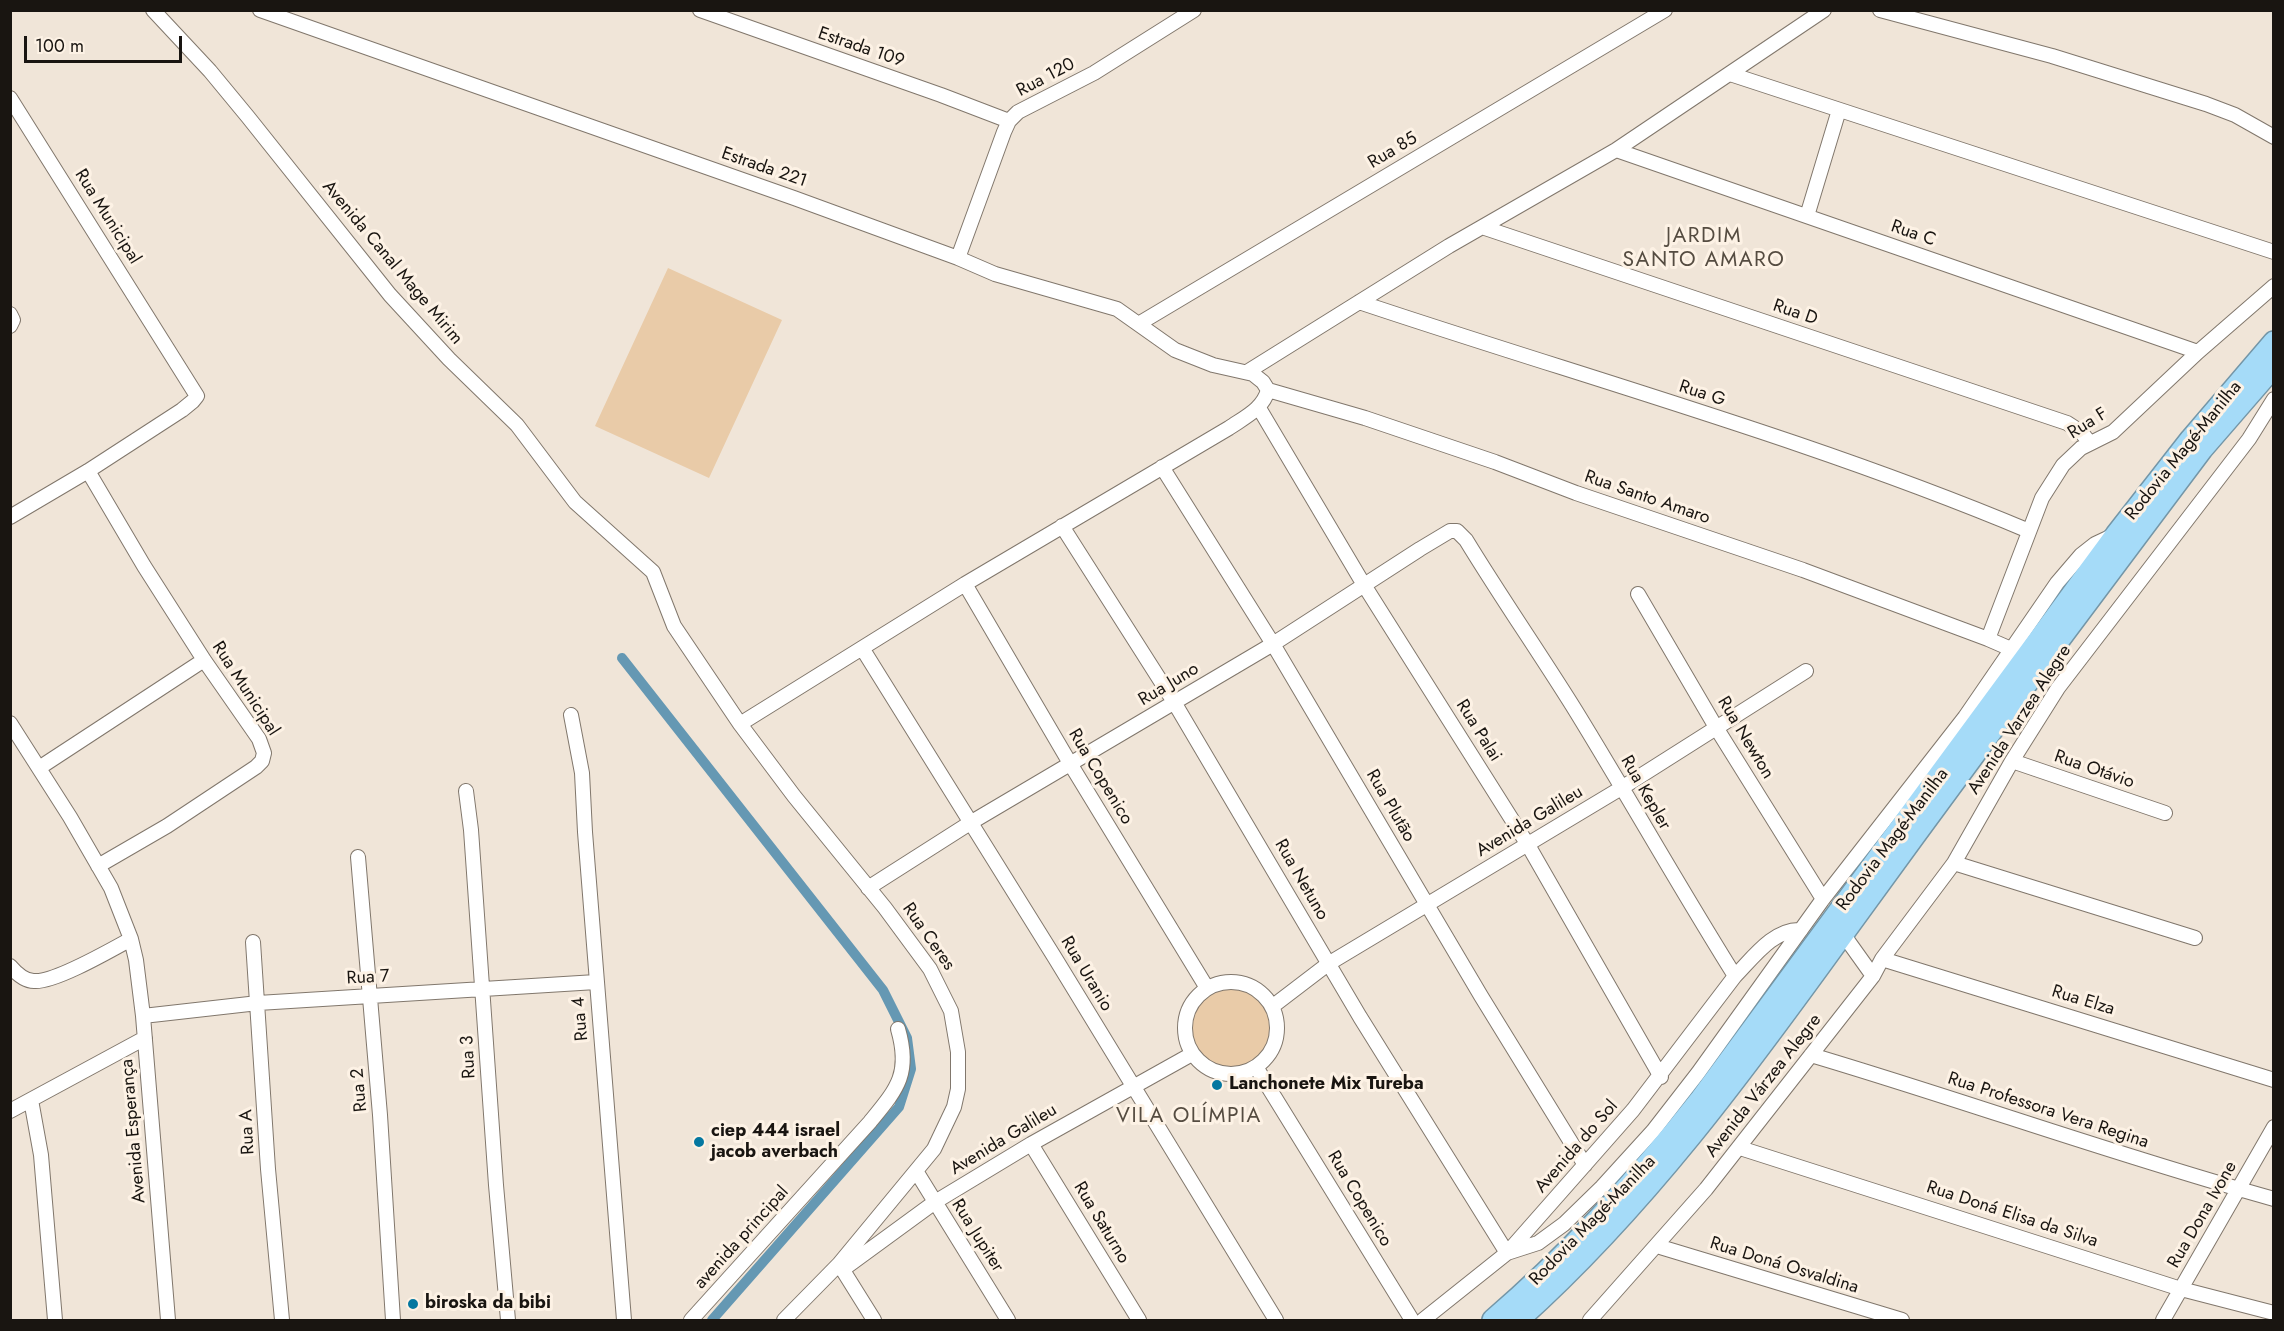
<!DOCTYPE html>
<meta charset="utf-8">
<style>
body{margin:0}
#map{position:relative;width:2284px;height:1331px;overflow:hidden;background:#f0e5d8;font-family:Jost,sans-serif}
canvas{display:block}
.frame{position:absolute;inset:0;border:12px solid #191511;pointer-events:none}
.scale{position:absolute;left:24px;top:36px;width:158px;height:27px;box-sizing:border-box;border:3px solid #191511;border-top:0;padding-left:8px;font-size:18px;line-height:21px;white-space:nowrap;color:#191511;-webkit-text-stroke:4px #fdf2e5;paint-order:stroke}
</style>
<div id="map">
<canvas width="2284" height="1331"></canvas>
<div class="frame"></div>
<div class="scale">100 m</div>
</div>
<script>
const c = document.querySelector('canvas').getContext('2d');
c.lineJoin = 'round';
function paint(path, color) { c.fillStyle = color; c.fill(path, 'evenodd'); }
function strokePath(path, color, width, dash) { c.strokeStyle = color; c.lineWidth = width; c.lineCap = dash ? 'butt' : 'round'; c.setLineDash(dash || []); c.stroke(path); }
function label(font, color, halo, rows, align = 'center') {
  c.font = font + ' Jost,sans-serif'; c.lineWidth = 6; c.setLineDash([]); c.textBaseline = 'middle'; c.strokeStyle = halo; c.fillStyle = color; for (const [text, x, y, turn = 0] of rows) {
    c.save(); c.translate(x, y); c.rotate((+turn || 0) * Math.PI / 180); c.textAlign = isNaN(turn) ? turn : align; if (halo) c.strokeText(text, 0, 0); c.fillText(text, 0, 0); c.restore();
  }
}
paint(new Path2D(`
 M668,268L782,320L709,478L595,426Z
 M1191 1028a40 40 0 1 1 80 0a40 40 0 1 1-80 0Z`), '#e9cba8');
strokePath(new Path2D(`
 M622,658L883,990L907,1038L911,1069L899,1107L712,1320`), '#6598b3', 10);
const minor = new Path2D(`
 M153,10L210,71L248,117L390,295L449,359L517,425L575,502L653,572L674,626L740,724L794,796L885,908L930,969L951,1011L958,1052V1089L954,1107L934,1149L839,1264L784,1320
 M260,10L794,198L958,258L995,274L1117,309L1175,350L1213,365L1253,374L1263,382L1268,390C1263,409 1245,417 1229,428L965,584L740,724
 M700,10L941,95L1009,121
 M1880,10L2052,56L2206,104L2235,115L2274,137
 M1730,74L2274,252
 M10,98L197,396L193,401L182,410L88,471L10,517
 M1616,150L2198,352
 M1807,216L1839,110
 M1482,227L2067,423L2081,432L2090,443
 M958,258L1004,132L1009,121L1018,112L1094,73L1194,10
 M1359,302C1583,377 1812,440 2029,531
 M10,314L13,320L10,326
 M1140,323L1665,10
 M1247,372L1449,246L1616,150L1824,10
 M1268,390L1365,418L1495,462L1576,493L1803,570L1988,639L2011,649
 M1259,408L1364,585L1528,845L1661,1077
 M1162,467L1273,644L1481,996L1585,1165
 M88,471L144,566L204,660L259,739L264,753L262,761L256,767L167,826L98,866
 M1062,526L1174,702L1360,1017L1507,1253L1538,1243L1564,1224L1602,1187L1653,1131L1698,1073L1823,899L1965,717L2057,583L2081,555L2095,544L2112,536
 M965,584L1071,765L1207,988
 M1638,594L1717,729L1823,899
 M1988,639L2042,498L2063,465L2081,448L2113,432L2198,352L2274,286
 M862,648L1055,958L1276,1320
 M571,715L582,773L585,832L624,1320
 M10,723L70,817L111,888L131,939L136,960L143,1016L168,1320
 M2012,761L2165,813
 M39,768L204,660
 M466,791L471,830L496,1185L508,1320
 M358,857L380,1115L393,1320
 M1954,863L2195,938
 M868,888L970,823L1273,644L1420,549L1450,531H1457L1466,540C1502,599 1541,655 1577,713C1631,801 1681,890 1735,976C1752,959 1774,928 1801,930
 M1843,934L1873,976
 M253,942L268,1169L282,1320
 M1882,959L2274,1080
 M10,966C16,973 24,981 34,981C54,983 111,950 131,939
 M1185 1028a46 46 0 1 1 92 0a46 46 0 1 1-92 0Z
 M1273,1006L1328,964L1623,787L1806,671
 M143,1016L258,1003L596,982
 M1811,1055C1966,1101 2118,1156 2274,1199
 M1256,1067L1412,1320
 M31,1100L41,1155L55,1320
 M10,1111L145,1038
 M1031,1144L1139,1320
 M1740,1148L2181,1289L2274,1313
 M916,1171L1008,1320
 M1657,1246L1902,1320
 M839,1264L874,1320
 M842,1270L935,1202L1031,1144L1192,1054
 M691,1320L870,1122C897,1089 911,1074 898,1029
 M1423,1320L1507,1253L1633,1110L1735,976
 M1590,1320L1706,1189L1873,976L1882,959L1954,863L2012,761L2058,688L2249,439L2274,399
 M2163,1320L2274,1127`);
const highway = new Path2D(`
 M1493,1320C1570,1254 1638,1179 1701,1099L2116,535L2191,439L2274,342
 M1518,1320C1644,1207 1743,1072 1842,935C1940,800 2039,666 2139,533L2202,449L2274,366`);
strokePath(minor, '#81776c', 16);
strokePath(highway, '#7496a7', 24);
strokePath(minor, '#fff', 14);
strokePath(highway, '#a5dbf8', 21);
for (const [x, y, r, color] of [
 [1217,1085,6,"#0477a0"],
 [699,1142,6,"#0477a0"],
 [413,1304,6,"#0477a0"]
]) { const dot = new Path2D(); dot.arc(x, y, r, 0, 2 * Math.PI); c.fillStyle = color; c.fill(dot); strokePath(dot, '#fdf2e5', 2); }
label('18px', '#191511', '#fdf2e5', [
 ["Estrada 109",861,48,19],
 ["Rua 120",1046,78,-28],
 ["Rua 85",1393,151,-31],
 ["Estrada 221",764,168,19],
 ["Rua Municipal",107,217,58],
 ["Rua C",1913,234,19],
 ["Avenida Canal Mage Mirim",392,263,50],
 ["Rua D",1795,313,19],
 ["Rua G",1702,394,18],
 ["Rua F",2088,424,-32],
 ["Rodovia Magé-Manilha",2184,451,-51],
 ["Rua Santo Amaro",1647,498,19],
 ["Rua Juno",1169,685,-31],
 ["Rua Municipal",245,689,57],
 ["Avenida Varzea Alegre",2020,720,-57],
 ["Rua Palai",1478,731,58],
 ["Rua Newton",1745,738,59],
 ["Rua Otávio",2094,770,19],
 ["Rua Copenico",1100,777,59],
 ["Rua Kepler",1645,793,60],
 ["Rua Plutão",1390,806,60],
 ["Avenida Galileu",1530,822,-31],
 ["Rodovia Magé-Manilha",1893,840,-53],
 ["Rua Netuno",1301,880,60],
 ["Rua Ceres",928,937,55],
 ["Rua Uranio",1086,974,59],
 ["Rua 7",368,978,-3],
 ["Rua Elza",2083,1001,17],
 ["Rua 4",581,1019,-95],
 ["Rua 3",469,1057,-93],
 ["Avenida Várzea Alegre",1764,1086,-52],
 ["Rua 2",360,1090,-95],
 ["Rua Professora Vera Regina",2048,1111,18],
 ["Avenida Esperança",134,1131,-95],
 ["Rua A",248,1132,-93],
 ["Avenida Galileu",1004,1140,-31],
 ["Avenida do Sol",1577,1147,-49],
 ["Rua Copenico",1359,1199,59],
 ["Rua Doná Elisa da Silva",2012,1215,18],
 ["Rua Dona Ivone",2203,1215,-60],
 ["Rodovia Magé-Manilha",1593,1221,-46],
 ["Rua Saturno",1101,1223,59],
 ["Rua Jupiter",977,1236,58],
 ["avenida principal",742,1238,-48],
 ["Rua Doná Osvaldina",1784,1266,17]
]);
label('bold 18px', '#191511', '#fdf2e5', [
 ["Lanchonete Mix Tureba",1229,1085],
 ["ciep 444 israel",711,1132],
 ["jacob averbach",711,1153],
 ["biroska da bibi",425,1304]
], 'left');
c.letterSpacing = '1.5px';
label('21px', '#554c41', '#fdf2e5', [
 ["JARDIM",1704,237],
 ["SANTO AMARO",1704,261],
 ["VILA OLÍMPIA",1189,1117]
]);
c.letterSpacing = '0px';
</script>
